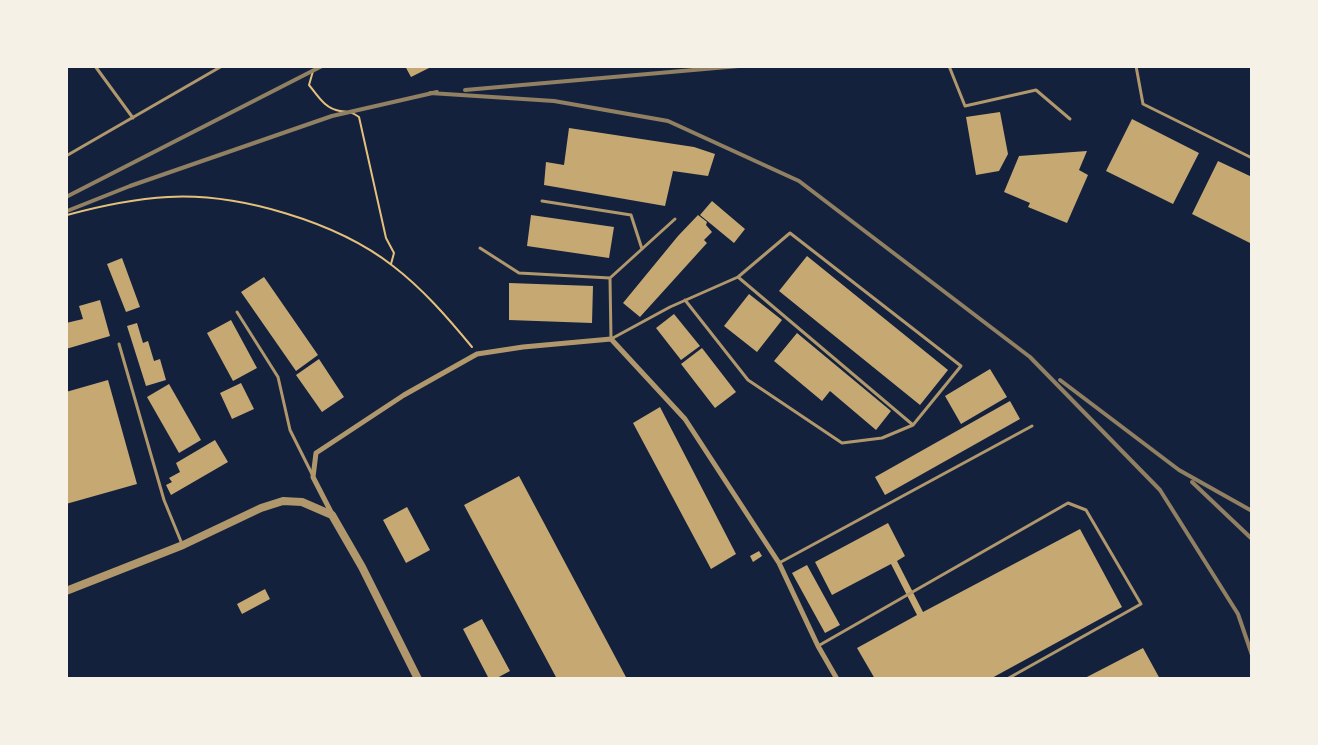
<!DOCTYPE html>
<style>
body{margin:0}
#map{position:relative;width:1318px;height:745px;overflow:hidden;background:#14213d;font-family:Lato,sans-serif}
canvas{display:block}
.frame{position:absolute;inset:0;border:68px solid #f6f1e7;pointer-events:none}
</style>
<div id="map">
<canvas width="1318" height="745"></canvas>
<div class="frame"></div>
</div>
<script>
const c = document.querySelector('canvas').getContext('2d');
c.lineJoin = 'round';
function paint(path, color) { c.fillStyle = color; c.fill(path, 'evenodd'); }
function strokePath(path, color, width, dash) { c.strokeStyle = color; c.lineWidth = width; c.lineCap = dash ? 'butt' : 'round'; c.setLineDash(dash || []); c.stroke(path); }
paint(new Path2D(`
 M405,66H433L411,77Z
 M1000,112L1008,154L999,171L976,175L966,117Z
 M1132,119L1199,153L1173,204L1106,171Z
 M569,128L694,147L715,154L708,176L673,171L665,206L544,185L546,162L564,165Z
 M1087,151L1079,170L1088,175L1067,223L1028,207L1030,203L1004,192L1019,156Z
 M1218,161L1252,177V244L1192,214Z
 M712,201L745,229L734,243L700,215Z
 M531,215L614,227L609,258L527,246Z
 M698,215L707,222L706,225L712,232L704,240L707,243L640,317L623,303L678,236Z
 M807,256L948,370L920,405L779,291Z
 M122,258L140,307L126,312L107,264Z
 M264,277L318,355L296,371L241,292Z
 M509,283L593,286L592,323L509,320Z
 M749,294L782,320L757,352L724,326Z
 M100,300L110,336L66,349V323L83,319L79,306Z
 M674,314L700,346L681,360L656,328Z
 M231,320L257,368L233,381L207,333Z
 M137,323L143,343L148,341L154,361L160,359L166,380L146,386L127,326Z
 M797,333L891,411L876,430L830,391L822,401L774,361Z
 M702,348L736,392L715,408L681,364Z
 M319,359L344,397L322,412L296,375Z
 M990,369L1007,397L961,424L945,396Z
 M108,380L137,484L66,504V392Z
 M241,383L254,409L232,419L220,393Z
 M169,384L201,440L179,453L147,397Z
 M1010,401L1020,419L885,495L875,477Z
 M660,407L736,554L711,569L633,423Z
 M215,440L228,462L171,495L166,485L172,482L169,478L180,472L176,463Z
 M519,476L627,679H557L464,505Z
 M407,507L430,550L406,563L383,520Z
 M888,523L905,556L897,561L923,612L1080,529L1122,607L990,679H875L857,648L917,615L891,564L832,595L815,562Z
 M759,551L762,556L753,562L750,556Z
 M807,565L840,625L825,633L792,573Z
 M265,589L270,599L242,614L237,604Z
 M482,619L510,671L495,679H489L463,629Z
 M1143,648L1160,679H1083Z`), '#c6a872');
strokePath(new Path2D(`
 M313,71L309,85C318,96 325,109 340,111C349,112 352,112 359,117L386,238L394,253L391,264
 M67,211V215C100,206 133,199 168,197C239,193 337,222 393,266C423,289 448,318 472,347`), '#e5c07b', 2);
strokePath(new Path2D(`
 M95,66L133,118
 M949,66L965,106L1036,90L1070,119
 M1136,66L1143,104L1252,158
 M66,156L222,66
 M542,201L631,215L642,249
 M675,219L610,278L611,339L670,307L738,277L790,233L961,366L913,425L738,277
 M480,248L519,273L610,278
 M685,300L748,380L842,443L882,438L913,425
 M237,312L278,377L290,430L313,476
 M119,344L164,500L182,544
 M779,563L1032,426
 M818,646L1068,503L1086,510L1141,604L1007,679`), '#b1986c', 3);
strokePath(new Path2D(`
 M332,514L313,477L316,453L404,395L477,354L523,347L611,339L685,419L779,563L818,646L837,679`), '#b1986c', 5);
strokePath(new Path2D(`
 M66,591L183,545L261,508L283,501L302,502L332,515L362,567L418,679`), '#b1986c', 8);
strokePath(new Path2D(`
 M465,90L739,66
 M430,93L554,101L668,121L799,181L1030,357L1160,490L1238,614L1252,655
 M66,197L322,66
 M67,211L130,186L332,116L437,92
 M1060,380L1179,470L1252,511
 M1192,482L1252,539`), '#918062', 4);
</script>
